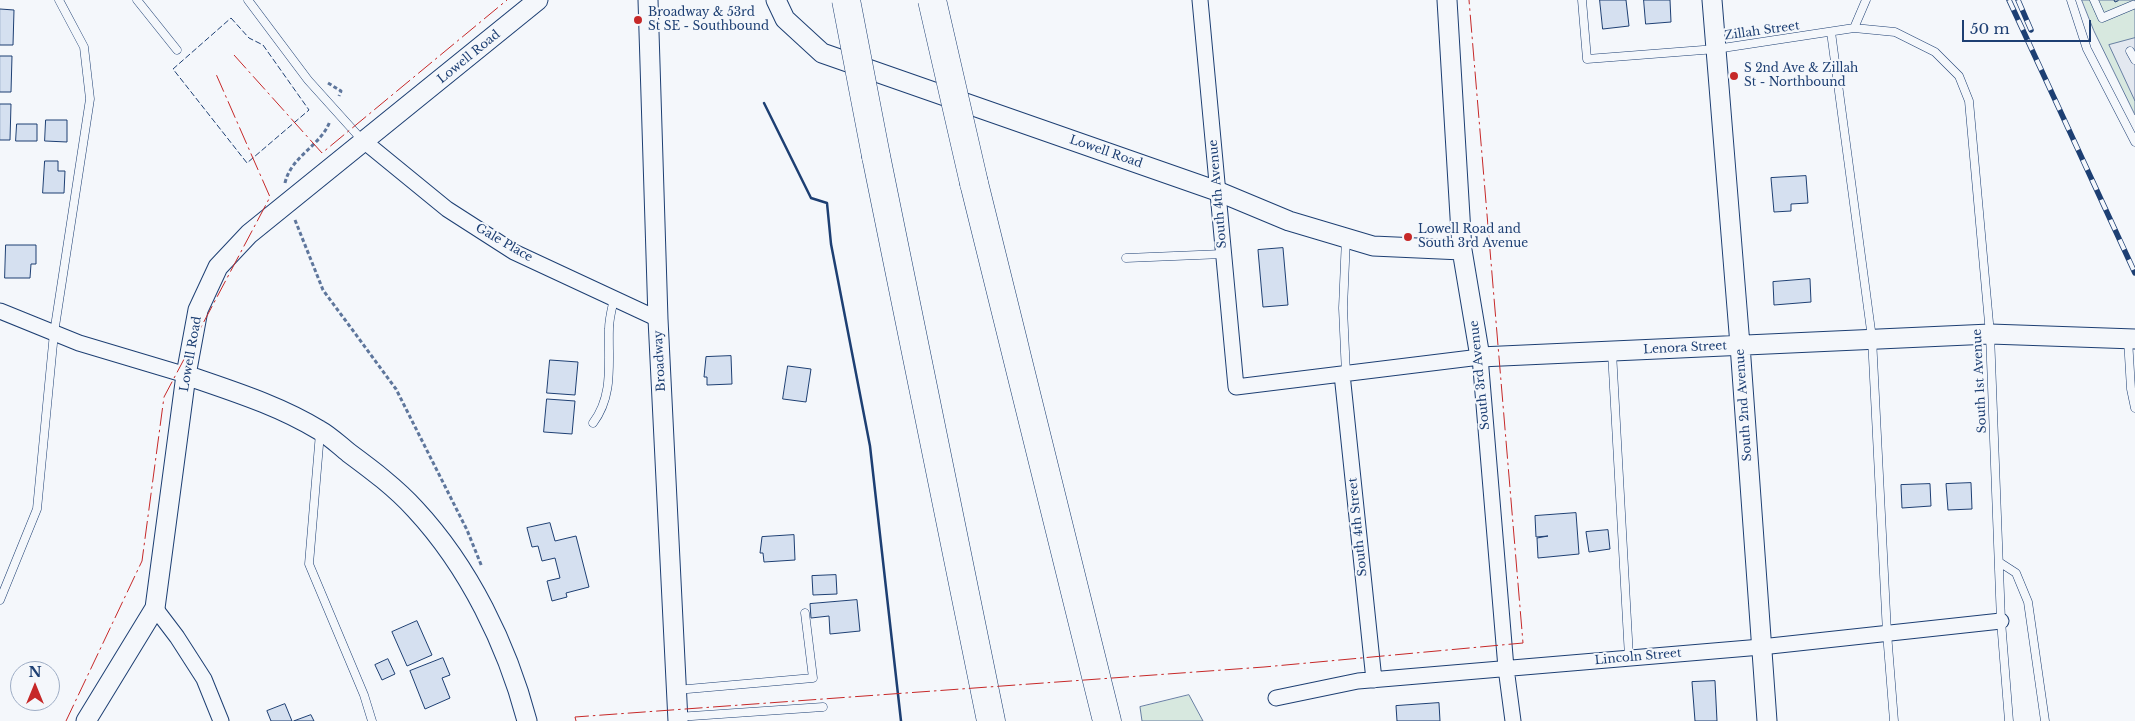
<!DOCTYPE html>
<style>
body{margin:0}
#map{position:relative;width:2135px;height:721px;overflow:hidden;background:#f4f7fb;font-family:"Libre Baskerville",serif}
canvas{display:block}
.north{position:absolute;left:10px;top:661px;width:50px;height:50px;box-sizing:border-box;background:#f4f7fb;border:1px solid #9eadc5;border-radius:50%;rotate:0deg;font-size:14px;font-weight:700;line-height:20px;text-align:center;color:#1d3f73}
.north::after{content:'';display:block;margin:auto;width:18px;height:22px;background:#c62828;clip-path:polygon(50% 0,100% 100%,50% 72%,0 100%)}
.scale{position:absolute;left:1962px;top:20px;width:129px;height:22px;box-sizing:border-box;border:2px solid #1d3f73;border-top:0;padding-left:6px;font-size:15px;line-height:18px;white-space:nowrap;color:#1d3f73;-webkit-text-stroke:4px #f4f7fb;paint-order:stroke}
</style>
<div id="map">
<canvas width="2135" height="721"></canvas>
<div class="north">N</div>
<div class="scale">50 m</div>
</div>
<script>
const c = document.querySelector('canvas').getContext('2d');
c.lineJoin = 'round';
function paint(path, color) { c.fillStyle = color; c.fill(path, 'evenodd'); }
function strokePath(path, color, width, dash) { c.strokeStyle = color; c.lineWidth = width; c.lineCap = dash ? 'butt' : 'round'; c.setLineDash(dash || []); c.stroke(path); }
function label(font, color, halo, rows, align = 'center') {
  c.font = font + ' "Libre Baskerville",serif'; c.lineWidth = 4; c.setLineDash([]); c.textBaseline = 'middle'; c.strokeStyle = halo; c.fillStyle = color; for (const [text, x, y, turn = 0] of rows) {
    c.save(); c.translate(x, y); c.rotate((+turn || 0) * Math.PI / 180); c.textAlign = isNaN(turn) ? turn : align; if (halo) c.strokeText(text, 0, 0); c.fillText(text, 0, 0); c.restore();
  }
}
const green = new Path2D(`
 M2082,0H2135V115L2094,31Z
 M1189,695L1203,721H1142L1140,707Z`);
paint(green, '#d7e8df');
strokePath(green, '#687fa3', 1);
const parking = new Path2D(`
 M2135,38V101L2109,45Z`);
paint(parking, '#e3e8f0');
strokePath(parking, '#687fa3', 1);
const building = new Path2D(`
 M1600,0H1626L1629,26L1603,29Z
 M1644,0H1670L1671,22L1646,24Z
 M0,9L14,10L13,45H0Z
 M0,56H12L11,92H0Z
 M0,104H11L10,140H0Z
 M46,120H67V142L45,141Z
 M17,124H37V141H16Z
 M45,161H58V171H65L64,193H43Z
 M1806,176L1808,203L1791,204V211L1774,212L1771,178Z
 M6,245H36V264H31L30,278H5Z
 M1283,248L1288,305L1263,307L1258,250Z
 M1810,279L1811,302L1774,305L1773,282Z
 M731,356L732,384L707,385V377H704L706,357Z
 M550,360L578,362L575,395L547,393Z
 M788,366L811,369L806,402L783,399Z
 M547,399L575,401L572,434L544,432Z
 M1971,483L1972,509L1948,510L1946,484Z
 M1930,484L1931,506L1902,508L1901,485Z
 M1576,513L1579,554L1538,558L1537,538L1548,536L1536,537L1535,516Z
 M550,523L555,541L576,536L589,587L566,593L567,597L552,601L547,581L560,578L555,558L542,561L538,546L532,547L527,528Z
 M1608,530L1610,549L1589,552L1586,532Z
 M794,535L795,560L764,562L763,553H760L762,537Z
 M836,575L837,594L813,595L812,576Z
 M857,600L860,631L830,634L829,616L811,618L810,604Z
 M417,621L432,655L407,666L392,632Z
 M443,658L450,675L442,678L450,698L425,709L410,671Z
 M388,659L395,674L382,680L375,665Z
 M1715,681L1717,721H1695L1692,682Z
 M1439,703L1440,721H1397L1396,706Z
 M285,704L292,721H271L267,711Z
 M311,715L314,721H294Z`);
paint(building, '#d5e0f0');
strokePath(building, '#1d3f73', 1);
const service = new Path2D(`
 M137,0L177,50
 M248,0L308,80L363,141
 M1582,0L1587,59L1716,49L1854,28L1895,32L1935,52L1959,76L1969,101L1990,334L2001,621L2009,721
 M2071,0L2087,49L2135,142
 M2094,0L2102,18L2133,5
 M1854,28L1866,0
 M1831,32L1872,338L1887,633L1894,721
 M2130,51L2135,60
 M1346,238L1343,308L1346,374
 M1126,258L1223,254
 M2128,339L2131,389L2135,408
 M1612,352L1629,657
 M593,423C614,395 608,363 609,329C609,319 612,308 614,299
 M320,433L309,564L364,695L372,721
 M1999,562L2016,573L2028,602L2045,721
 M0,600L37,509L54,333L90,99L84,47L59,0
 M676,690L813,678L805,613
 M677,717L823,707`);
const minor = new Path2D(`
 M1200,0L1236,387L1480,357L1506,668L1513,721
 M365,142L447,209L514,252L658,319
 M0,311L79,343L186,375
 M1342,374L1374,680
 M155,608L177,637L204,679L221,721
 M1276,698L1358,681L1761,647L2001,621`);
const tertiary = new Path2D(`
 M648,0L658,319L678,721
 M776,0L785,19L822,53L1217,191L1289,221L1373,246L1462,250
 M1447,0L1462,250L1480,357L1990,334L2135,339
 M1712,0L1740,345L1767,721
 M186,375C232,391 278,405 319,430C330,436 339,445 349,453C372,470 396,488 415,509C469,567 507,645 527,721
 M86,721L155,608L186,375L198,310L218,267L249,234L538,0`);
const motorway = new Path2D(`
 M876,156L991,721
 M974,183L1107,721`);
strokePath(service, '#1d3f73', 9);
strokePath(minor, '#1d3f73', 17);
strokePath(tertiary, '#1d3f73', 21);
strokePath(motorway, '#1d3f73', 29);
strokePath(new Path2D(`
 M328,83L341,91L339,96
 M285,183C291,156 321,146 330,121
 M295,220L323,290L396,389L467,530L482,567`), '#5e769c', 3, [4, 2.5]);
strokePath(service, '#f4f7fb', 8);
strokePath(minor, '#f4f7fb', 15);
strokePath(tertiary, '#f4f7fb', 19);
strokePath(motorway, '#f4f7fb', 28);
const rail = new Path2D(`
 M2009,0L2135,273
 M2018,0L2031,30`);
strokePath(rail, '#1d3f73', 5.5);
strokePath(rail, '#f4f7fb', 4, [11]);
const motorwayBridge = new Path2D(`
 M846,0L876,156
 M932,0L974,183`);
strokePath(motorwayBridge, '#1d3f73', 29, []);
strokePath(motorwayBridge, '#f4f7fb', 28);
strokePath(new Path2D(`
 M2114,0L2115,2L2120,0
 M231,18L249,38L263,45L309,110L247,163L173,69Z`), '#1d3f73', 1, [6, 2.5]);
strokePath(new Path2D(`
 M764,103L811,198L827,203L831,244L870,446L901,721`), '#1d3f73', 2.5);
strokePath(new Path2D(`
 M234,55L322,153L507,0
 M66,721L142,561L164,397L270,197L216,74
 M576,721L575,717L1264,667L1523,643L1469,0`), '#c62828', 1, [18, 4, 2.5, 4]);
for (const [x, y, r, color] of [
 [638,20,5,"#c62828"],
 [1734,76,5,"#c62828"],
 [1408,237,5,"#c62828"]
]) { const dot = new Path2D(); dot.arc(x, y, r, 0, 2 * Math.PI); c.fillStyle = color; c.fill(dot); strokePath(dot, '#f4f7fb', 2); }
label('12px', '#1d3f73', '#f4f7fb', [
 ["Broadway & 53rd",648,13],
 ["St SE - Southbound",648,27],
 ["S 2nd Ave & Zillah",1744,69],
 ["St - Northbound",1744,83],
 ["Lowell Road and",1418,230],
 ["South 3rd Avenue",1418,244]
], 'left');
label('12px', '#1d3f73', '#f4f7fb', [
 ["Zillah Street",1762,31,-8],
 ["Lowell Road",469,57,-39],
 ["Lowell Road",1106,152,19],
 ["South 4th Avenue",1218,194,-95],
 ["Gale Place",504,243,30],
 ["Lenora Street",1685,348,-3],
 ["Lowell Road",191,354,-80],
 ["Broadway",660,361,-93],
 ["South 3rd Avenue",1480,375,-96],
 ["South 1st Avenue",1980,381,-93],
 ["South 2nd Avenue",1744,405,-94],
 ["South 4th Street",1358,527,-96],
 ["Lincoln Street",1638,657,-5]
]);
</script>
